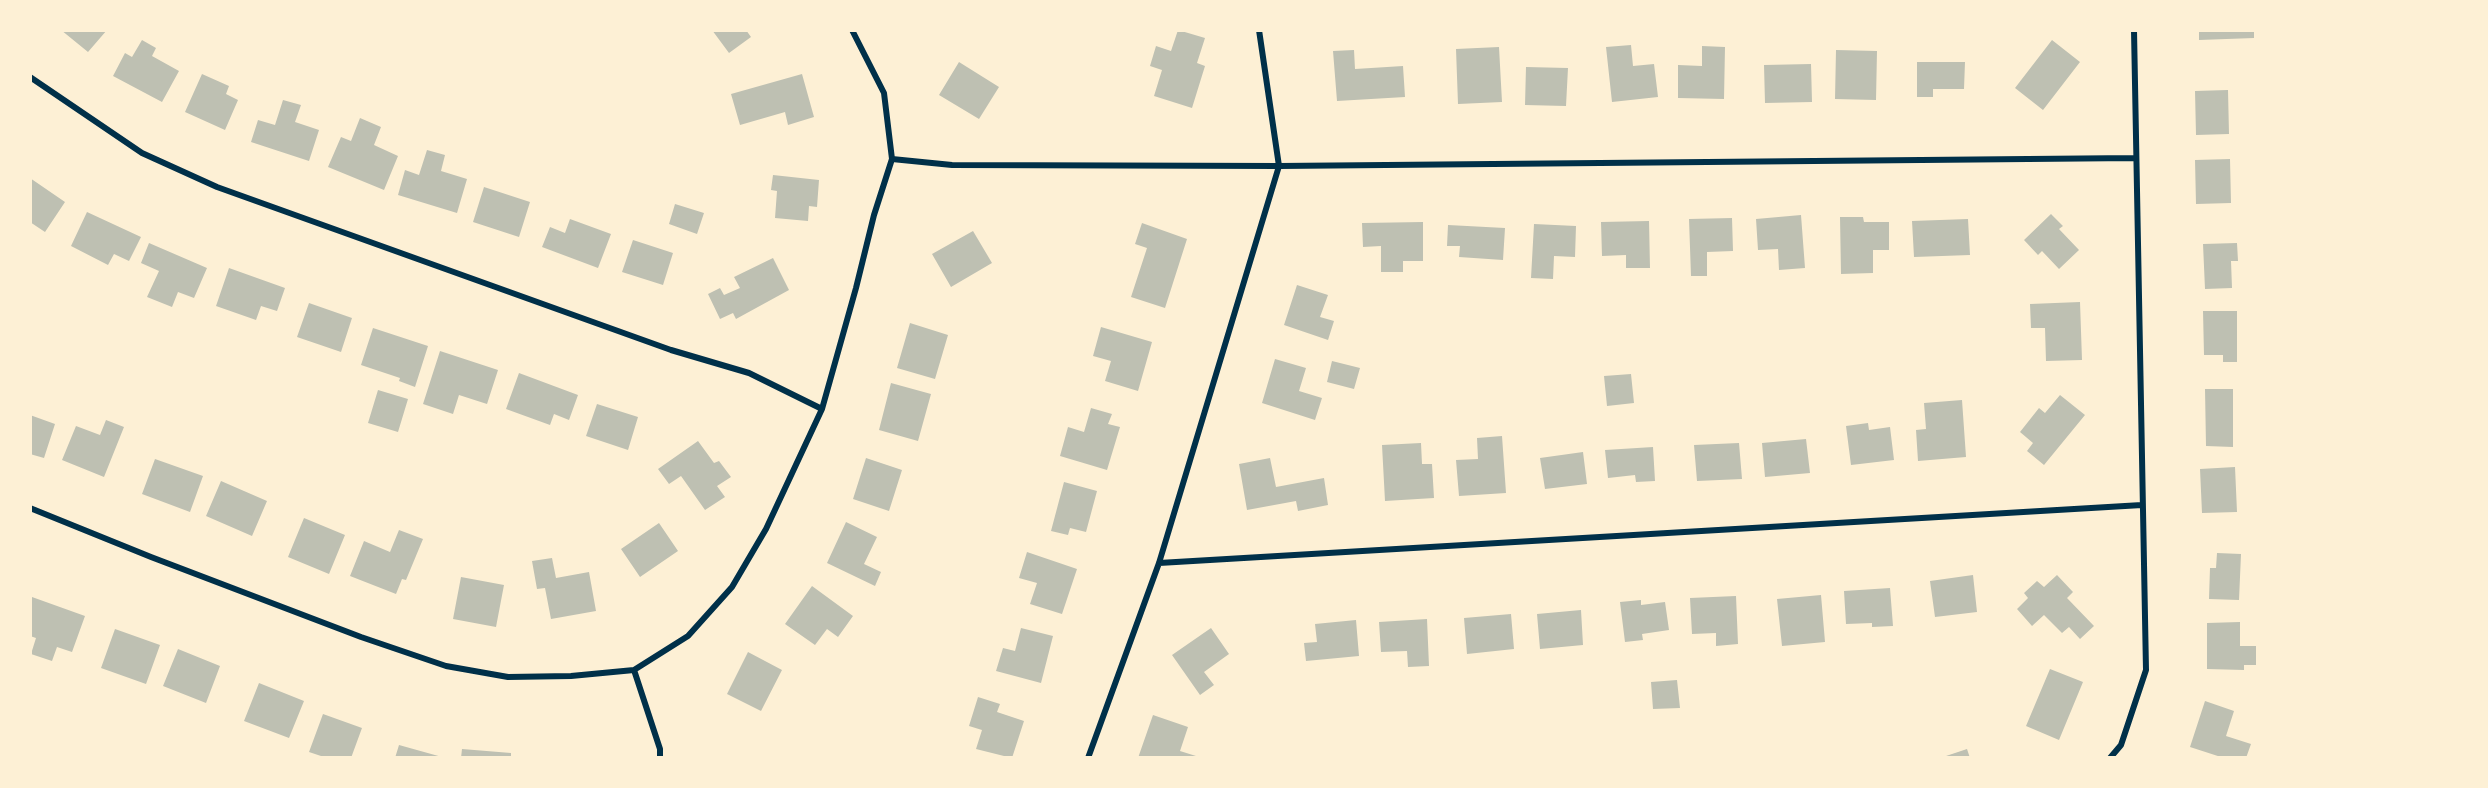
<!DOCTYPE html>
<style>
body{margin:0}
#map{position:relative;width:2488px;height:788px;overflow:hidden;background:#fdf0d5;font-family:"Archivo Narrow",sans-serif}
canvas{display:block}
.frame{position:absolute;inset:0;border:32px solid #fdf0d5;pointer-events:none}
</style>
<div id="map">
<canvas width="2488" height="788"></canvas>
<div class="frame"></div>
</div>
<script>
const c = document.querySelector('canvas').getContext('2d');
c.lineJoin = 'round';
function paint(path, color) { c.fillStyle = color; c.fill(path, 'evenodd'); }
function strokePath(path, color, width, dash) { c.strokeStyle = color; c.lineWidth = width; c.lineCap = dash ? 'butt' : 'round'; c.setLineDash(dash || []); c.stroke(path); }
paint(new Path2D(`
 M61,30H107L88,52Z
 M712,30H746L751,37L729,53Z
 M1178,30L1205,38L1197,63L1205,66L1192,108L1154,96L1162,70L1150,66L1156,46L1171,51Z
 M2199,30H2254V38L2199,40Z
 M142,40L156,48L152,56L179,71L162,102L113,76L125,53L132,57Z
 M2052,40L2080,62L2043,110L2015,88Z
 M1631,45L1633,66L1654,64L1658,97L1612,102L1606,47Z
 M1702,46L1725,47L1724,99L1678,98V65L1702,66Z
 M1499,47L1502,102L1458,104L1456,49Z
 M1354,50L1355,69L1403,66L1405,97L1337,101L1333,51Z
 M1836,50L1877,51L1876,100L1835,99Z
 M959,62L999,87L979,119L939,95Z
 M1917,62H1965L1964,89H1933V97H1917Z
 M1811,64L1812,102L1765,103L1764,65Z
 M1526,67L1568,68L1566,106L1525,105Z
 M202,74L229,86L226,94L238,100L225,130L185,112Z
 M802,74L814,117L788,125L785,112L740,125L731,94Z
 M2228,90L2229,134L2196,135L2195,91Z
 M283,100L301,105L295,122L319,130L309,161L251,142L258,120L275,125Z
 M360,118L381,127L374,145L398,156L384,190L328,167L341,137L351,141Z
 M427,150L445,155L441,171L467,179L457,213L398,195L405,170L419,175Z
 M2230,159L2231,203L2196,204L2195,160Z
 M773,175L819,180L817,207L809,206L808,221L775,218L777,191L771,190Z
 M30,178L65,202L45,232L30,222Z
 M484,187L530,202L519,237L473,222Z
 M675,204L704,213L697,234L669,224Z
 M87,212L141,237L129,261L114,254L108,265L71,246Z
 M2051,214L2063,226L2059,229L2079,250L2059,269L2042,251L2038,255L2024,240Z
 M1801,215L1805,268L1779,270L1778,249L1758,250L1756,219Z
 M1840,217H1863L1864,222H1889V250H1873V273L1841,274Z
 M1732,218L1733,251L1707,252V276H1691L1689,219Z
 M570,219L611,234L598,268L542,247L550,227L565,233Z
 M1968,219L1970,255L1914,257L1912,221Z
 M1649,221L1650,268H1626V255L1602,256L1601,222Z
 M1423,222V261H1403V272H1381V246L1363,247L1362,223Z
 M1142,223L1187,239L1165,308L1131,297L1147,248L1135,244Z
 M1534,224L1576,226L1575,257L1554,256L1553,279L1531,278Z
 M1448,225L1505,228L1503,260L1459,257L1460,246H1447Z
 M973,231L992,263L951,287L932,254Z
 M633,240L673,253L663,285L622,272Z
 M149,243L207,268L194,298L178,292L172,307L147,297L159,271L141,263Z
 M2237,243L2238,261H2231L2232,288L2205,289L2203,244Z
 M773,258L789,290L736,319L733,313L720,319L708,294L720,288L724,295L740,288L734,277Z
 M229,268L285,288L277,311L261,306L256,320L216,306Z
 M1297,285L1328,295L1320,317L1334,321L1328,340L1284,325Z
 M2080,302L2082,360L2046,361L2045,328H2031L2030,304Z
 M309,303L352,318L341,352L297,337Z
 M2203,311H2237V362H2223V355H2204Z
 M910,323L948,335L935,379L897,368Z
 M1101,327L1152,342L1138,391L1105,381L1111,361L1093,356Z
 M373,328L428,346L415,387L399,381L400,378L361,365Z
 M440,351L498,370L487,404L459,395L453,414L423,404Z
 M1275,359L1306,368L1299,391L1322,398L1315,420L1262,403Z
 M1332,361L1360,368L1354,389L1327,382Z
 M519,373L578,395L569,420L554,414L550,425L506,409Z
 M1631,374L1634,403L1607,406L1604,376Z
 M891,383L931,394L918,441L879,430Z
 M2205,389H2233V447L2206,446Z
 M378,390L408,399L398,432L368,423Z
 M2060,395L2085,415L2044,465L2027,451L2033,443L2020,432L2039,408L2045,413Z
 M1962,400L1966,457L1918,461L1916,430L1926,429L1924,403Z
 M597,404L638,417L628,450L586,436Z
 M1091,408L1112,414L1108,424L1120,427L1107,470L1060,456L1068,427L1084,432Z
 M30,415L55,424L44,458L30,454Z
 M106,420L124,427L104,477L62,460L76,426L100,435Z
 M1868,423L1869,430L1890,427L1894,460L1851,465L1846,426Z
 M1502,436L1506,493L1459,496L1456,460L1478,459L1477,438Z
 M1806,439L1810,473L1765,477L1762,443Z
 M698,441L714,463L719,461L731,477L717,486L725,497L705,510L681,476L669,484L658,469Z
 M1421,443L1422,464H1432L1434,498L1385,501L1382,445Z
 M1739,443L1742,479L1697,481L1694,445Z
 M1653,447L1655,481L1636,482L1635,475L1608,478L1605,450Z
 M1583,452L1587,484L1545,489L1540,458Z
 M866,458L902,470L889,511L853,499Z
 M1270,458L1276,487L1324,478L1328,505L1298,511L1296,501L1247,510L1239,464Z
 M155,459L203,476L190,512L142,494Z
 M2235,467L2237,512L2202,513L2200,469Z
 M221,481L267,501L252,536L206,516Z
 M1064,482L1097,491L1086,532L1070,528L1068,535L1051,531Z
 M304,518L345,535L329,574L288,557Z
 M846,522L877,537L864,564L881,572L875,586L827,563Z
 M659,523L678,551L640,577L621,549Z
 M399,530L423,539L406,580L402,579L396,594L350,576L364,541L390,552Z
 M1027,552L1077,569L1062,614L1030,604L1037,583L1019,578Z
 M2217,553L2241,554L2239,600L2209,599L2210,568H2216Z
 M552,558L556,578L589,572L596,611L551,619L545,588L537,589L532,561Z
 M1973,575L1977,612L1935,617L1930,581Z
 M2057,575L2073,592L2067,598L2094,626L2080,639L2069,627L2062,633L2044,615L2032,626L2017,609L2028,598L2024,593L2037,581L2044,587Z
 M461,577L504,585L496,627L453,619Z
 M812,586L853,616L838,637L827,629L815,645L785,624Z
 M1890,588L1893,626L1872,627V623L1846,624L1844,591Z
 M1821,595L1825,642L1782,646L1777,599Z
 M1736,596L1738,644L1716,646V633L1692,634L1690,598Z
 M32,597L85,616L72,652L57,647L52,661L31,654L36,638L30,636V603Z
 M1641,600V605L1665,602L1669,630L1642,634L1643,640L1625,642L1620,602Z
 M1581,610L1583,645L1540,649L1537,614Z
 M1511,614L1514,649L1467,654L1464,618Z
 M1427,619L1429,666L1408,667L1407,651L1381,652L1379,622Z
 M1356,620L1359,656L1306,661L1304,643L1317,642L1315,624Z
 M2240,622V646H2256V665H2244V670L2207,669V623Z
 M1021,628L1053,636L1041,683L996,671L1003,648L1015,651Z
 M1211,628L1229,654L1204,672L1214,685L1200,695L1172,655Z
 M115,629L160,645L146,684L101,668Z
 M178,649L220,666L206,703L163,686Z
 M748,652L782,670L761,711L727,694Z
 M2050,669L2083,682L2059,740L2026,726Z
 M1677,680L1680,708L1653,709L1651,682Z
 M259,683L304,701L289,738L244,721Z
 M978,697L1000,704L997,712L1024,721L1012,758L976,749L982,730L969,726Z
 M2205,701L2234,711L2226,736L2251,744L2246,758H2224L2190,747Z
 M323,714L362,728L351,758H327L309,752Z
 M1153,715L1188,727L1180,751L1196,756L1195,758H1138Z
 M399,745L442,757V758H395Z
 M462,749L511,753V758H461Z
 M1967,749L1970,758H1946V756Z`), '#bec0b2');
strokePath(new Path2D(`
 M30,77L142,153L217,187L671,350L749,373L822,409
 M892,159L952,165L1279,166L2135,158
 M30,508L151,557L361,637L446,666L508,677L571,676L634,670L688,636L732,587L766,529L822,409L856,288L874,215L892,159L884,93L852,30
 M1159,563L2142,505
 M634,670L660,749V758
 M1088,758L1159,563L1279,166L1259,30
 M2110,758L2121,745L2146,670L2134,30`), '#003049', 6);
</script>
